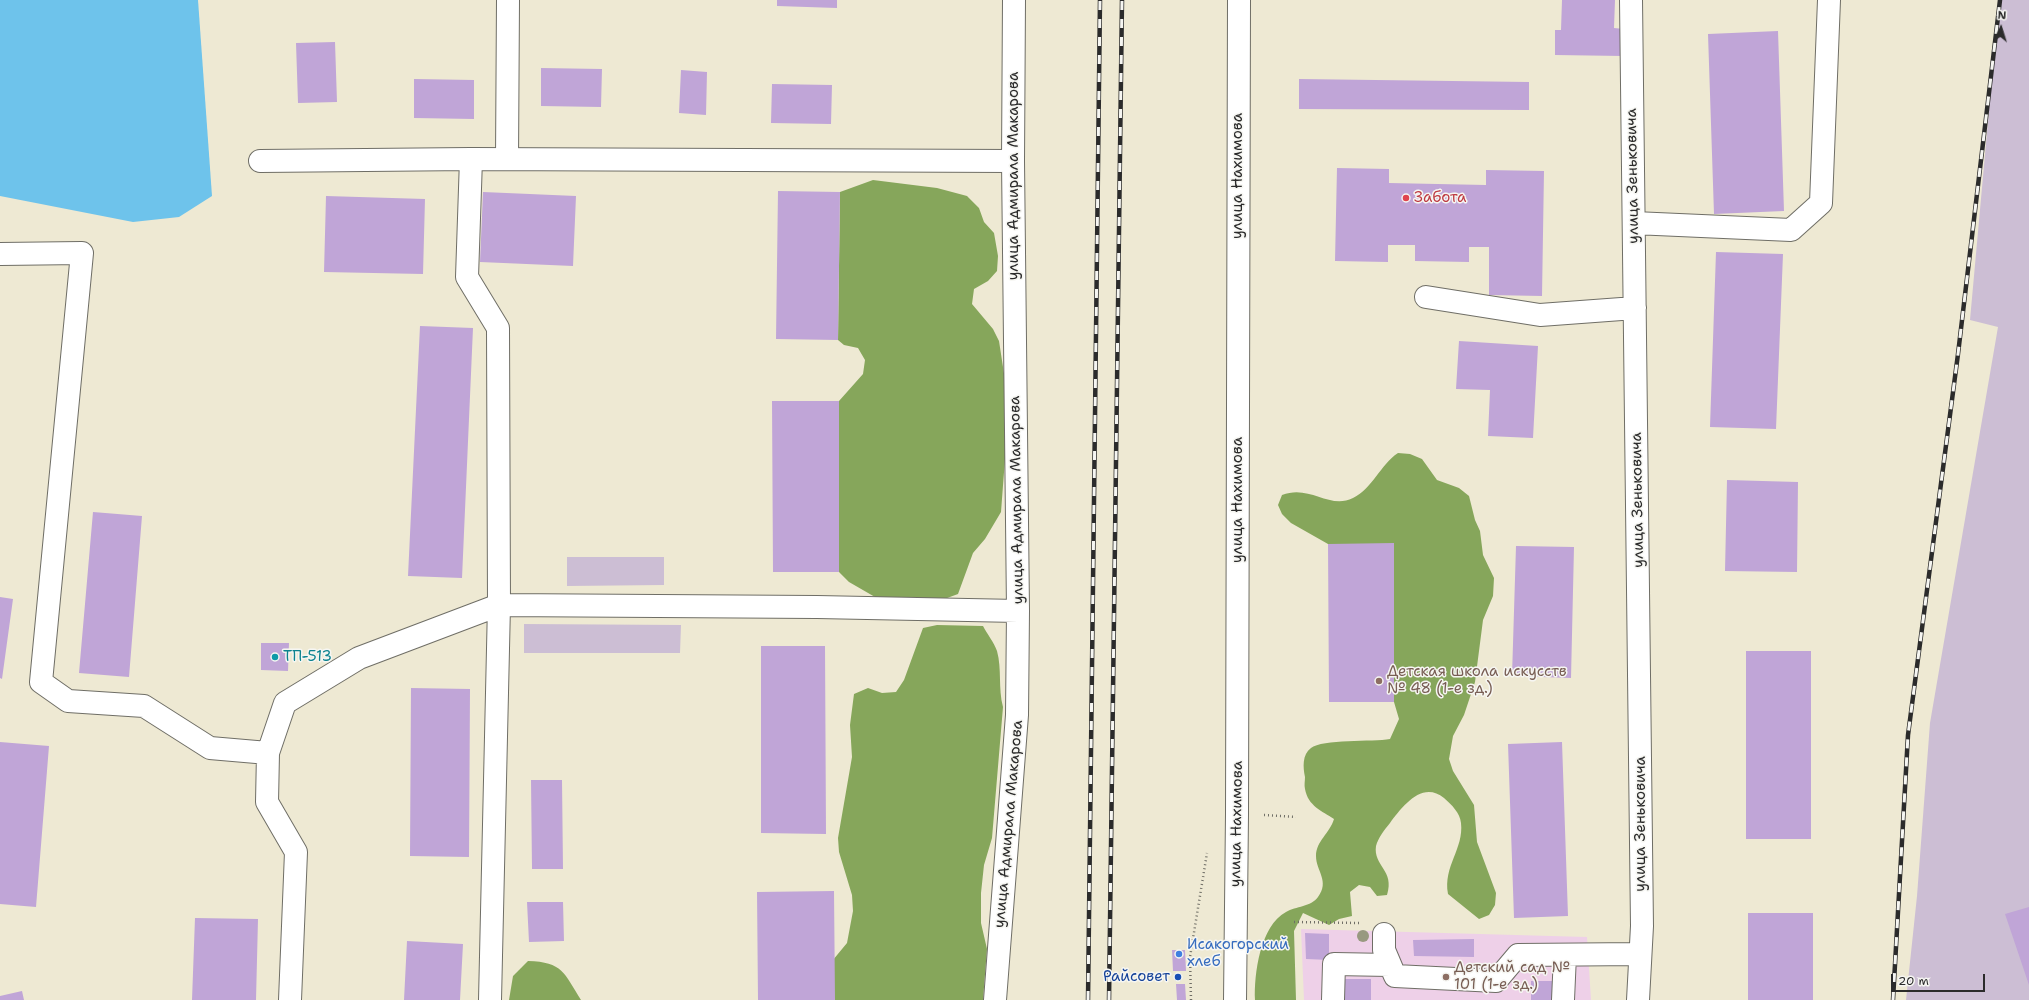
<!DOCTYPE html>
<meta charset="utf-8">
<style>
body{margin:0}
#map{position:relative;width:2029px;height:1000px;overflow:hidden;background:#eee9d3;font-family:"Shantell Sans",sans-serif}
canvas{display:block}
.north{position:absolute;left:1981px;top:8px;width:40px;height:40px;-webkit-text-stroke:3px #f6f6f2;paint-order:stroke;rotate:4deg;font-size:11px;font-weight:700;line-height:16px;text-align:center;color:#2b2b2b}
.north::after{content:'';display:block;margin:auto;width:14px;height:18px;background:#2b2b2b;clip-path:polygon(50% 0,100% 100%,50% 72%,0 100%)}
.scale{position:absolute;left:1891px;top:974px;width:94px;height:18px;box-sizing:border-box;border:2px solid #2b2b2b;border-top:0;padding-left:5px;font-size:12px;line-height:14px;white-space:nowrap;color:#2b2b2b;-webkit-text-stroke:3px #f6f6f2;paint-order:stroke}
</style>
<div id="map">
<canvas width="2029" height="1000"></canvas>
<div class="north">N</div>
<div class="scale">20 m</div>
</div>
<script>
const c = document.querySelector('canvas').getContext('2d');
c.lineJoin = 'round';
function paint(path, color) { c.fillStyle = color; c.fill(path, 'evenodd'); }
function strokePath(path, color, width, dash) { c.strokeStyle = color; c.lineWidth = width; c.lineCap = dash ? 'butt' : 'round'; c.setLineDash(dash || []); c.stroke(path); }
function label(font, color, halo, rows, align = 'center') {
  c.font = font + ' "Shantell Sans",sans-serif'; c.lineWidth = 3; c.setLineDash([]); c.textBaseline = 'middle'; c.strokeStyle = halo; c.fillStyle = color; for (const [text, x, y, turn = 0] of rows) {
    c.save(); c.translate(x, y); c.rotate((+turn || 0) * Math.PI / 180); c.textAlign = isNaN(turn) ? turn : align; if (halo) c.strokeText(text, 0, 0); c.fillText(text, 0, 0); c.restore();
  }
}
paint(new Path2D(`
 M1301,929L1587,937L1591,1000H1304Z`), '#eed0e8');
paint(new Path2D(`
 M1999,0H2029V1000H1906L1917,896L1930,723L1998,327L1970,320Z
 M567,557H664V585L567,586Z
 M524,624L681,625L680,653H524Z`), '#ccbed4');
paint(new Path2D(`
 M873,180L937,188L967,196L979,208L984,222L994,233L998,256L997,271L988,281L974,289L972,304L993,329L999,341L1009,406L1001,512L985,539L973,553L958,594L939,601L875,597L849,582L839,572V401L863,374L865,360L858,348L844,345L838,340L840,192Z
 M1398,453L1410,454L1422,459L1437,480L1459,488L1469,496L1475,520L1480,531L1483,555L1494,578L1493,596L1483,620L1475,682L1464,715L1453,736L1449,759L1453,771L1474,805L1477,842L1496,893L1495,905L1489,915L1479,919L1448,894C1443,866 1464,849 1461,823C1460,813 1452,805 1444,798C1422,780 1402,807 1390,823C1385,829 1378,838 1376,846C1373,866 1395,870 1387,895L1377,896L1370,887L1359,885L1350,892L1352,916L1339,919L1329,925L1303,913L1294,931L1296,1000H1255C1254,974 1260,926 1286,912C1296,906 1311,907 1318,897C1330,881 1316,871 1316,856C1316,841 1330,833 1334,819C1322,811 1308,806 1305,789C1304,785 1305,781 1305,777C1303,767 1302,755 1311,748C1322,739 1373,742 1390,739L1399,719L1394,702V544H1328L1291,523L1282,514L1278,505L1282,495C1310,484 1329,510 1353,498C1373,488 1380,465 1398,453Z
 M937,625L983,626C987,634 994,642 997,651C1002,669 998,688 1003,707L992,838L984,865L981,893V923L987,949L983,1000H834L828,966L847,943L853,911L852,895L839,852L838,838L852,757L850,725L854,694L868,688L882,693L896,692L904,680L923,628Z
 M528,961C563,962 564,973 581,1000H509L513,976Z`), '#86a65b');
paint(new Path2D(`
 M0,0H198L212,196L179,217L133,222L0,196Z`), '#6ec3eb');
paint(new Path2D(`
 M777,0H837V8L777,6Z
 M1562,0H1615L1614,28L1624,29L1623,56L1555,55V30H1561Z
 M1778,31L1784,211L1714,214L1708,34Z
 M335,42L337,102L298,103L296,43Z
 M541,68L602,69L601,107L541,106Z
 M681,70L707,72L706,115L679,113Z
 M414,79L474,80V119L414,118Z
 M1299,79L1529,82V110L1299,109Z
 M772,84L832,85L831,124L771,123Z
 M1337,168L1389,169V183L1486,185V170L1544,171L1542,296L1489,295V247H1469V262L1415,261V245H1388V262L1335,261Z
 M778,191L840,192L838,340L776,339Z
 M483,192L576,196L573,266L480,262Z
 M326,196L425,199L423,274L324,272Z
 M1716,252L1783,254L1776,429L1710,427Z
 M420,326L473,328L462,578L408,576Z
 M1459,341L1538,346L1533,438L1488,436L1490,390L1456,389Z
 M772,401H839V572H773Z
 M1727,480L1798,482L1797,572L1725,571Z
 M93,512L142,516L129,677L79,673Z
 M1394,543V702H1329L1328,544Z
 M1516,546L1574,547L1571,678L1512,676Z
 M0,597L13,599L2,679L0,678Z
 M261,643H289L288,671L261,670Z
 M761,646H825L826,834L761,833Z
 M1746,651H1811V839H1746Z
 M411,688L470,689L469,857L410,856Z
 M0,742L49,746L36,907L0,904Z
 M1562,742L1568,916L1514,918L1508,744Z
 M531,780H562L563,869H532Z
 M834,891L835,1000H758L757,892Z
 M527,902H563L564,941L529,942Z
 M2029,907V985L2005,914Z
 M1748,913H1813V1000H1748Z
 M195,918L258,919L256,1000H192Z
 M1305,933L1329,934V960L1306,959Z
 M1474,939V957L1414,956L1413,940Z
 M407,941L463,944L460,1000H404Z
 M1172,950H1185L1186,971H1173Z
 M1342,979H1371V1000H1342Z
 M1531,981H1557V1000H1531Z
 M1176,984H1185L1186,1000H1177Z
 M22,991L24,1000H0V996Z`), '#c0a5d7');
const minor = new Path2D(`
 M1631,0L1642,926L1638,1000
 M471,159L467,277L498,328L499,605L490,1000
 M507,159L508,0
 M260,161L471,159L1013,161
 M1634,223L1791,230L1821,203L1829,0
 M0,254L82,253L41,682L68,701L144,706L210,748L268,753L285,703L359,658L499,605L817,607L1018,611
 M1426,297L1540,315L1635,308
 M268,753L267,802L296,852L290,1000
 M1384,934V950L1395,976L1496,981L1518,955L1640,954
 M995,1000L1017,715L1018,611L1013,161L1014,0
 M1333,1000L1334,964L1390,965
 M1563,1000L1565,955`);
const major = new Path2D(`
 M1235,1000L1237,814L1239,0`);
strokePath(minor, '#6f6e66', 24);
strokePath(major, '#6f6e66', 24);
strokePath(new Path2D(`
 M1264,815L1296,817
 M1294,922L1359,923
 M1191,1000L1190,957L1207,853`), '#6f6e66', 2.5, [1, 3]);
strokePath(minor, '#fff', 22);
strokePath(major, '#fff', 22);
const rail = new Path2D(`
 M1088,1000L1100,0
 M1109,1000L1122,0
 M1893,1000L1908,735L1958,354L2000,0`);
strokePath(rail, '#2b2b2b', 4.5);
strokePath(rail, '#f6f6f2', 3, [9]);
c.fillStyle = '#989980';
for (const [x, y] of [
 [1363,936]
]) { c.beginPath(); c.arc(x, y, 6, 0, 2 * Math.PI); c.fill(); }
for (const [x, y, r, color] of [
 [1406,198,4,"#e0444e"],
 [275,657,4,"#0f9aa8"],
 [1379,681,4,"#8d6e63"],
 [1179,954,4,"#3f7fe0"],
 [1178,977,4,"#1a4fb4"],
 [1446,977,4,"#8d6e63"]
]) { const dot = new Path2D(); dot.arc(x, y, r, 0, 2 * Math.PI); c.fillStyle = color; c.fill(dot); strokePath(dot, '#f6f6f2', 1.5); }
label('15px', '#2b2b2b', '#f6f6f2', [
 ["улица Адмирала Макарова",1014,176,-90],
 ["улица Нахимова",1238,176,-90],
 ["улица Зеньковича",1633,176,-91],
 ["улица Адмирала Макарова",1017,500,-91],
 ["улица Нахимова",1238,500,-90],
 ["улица Зеньковича",1638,500,-91],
 ["улица Адмирала Макарова",1009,824,-85],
 ["улица Нахимова",1237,824,-89],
 ["улица Зеньковича",1641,824,-90]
]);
label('15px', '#be3a42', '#f6f6f2', [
 ["Забота",1414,198]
], 'left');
label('15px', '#0d838f', '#f6f6f2', [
 ["ТП-513",283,657]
], 'left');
label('15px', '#785e54', '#f6f6f2', [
 ["Детская школа искусств",1387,672],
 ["№ 48 (1-е зд.)",1387,689],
 ["Детский сад №",1454,968],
 ["101 (1-е зд.)",1454,985]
], 'left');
label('15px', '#366cbe', '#f6f6f2', [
 ["Исакогорский",1187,945],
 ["хлеб",1187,962]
], 'left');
label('15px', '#164399', '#f6f6f2', [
 ["Райсовет",1170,977]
], 'right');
</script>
